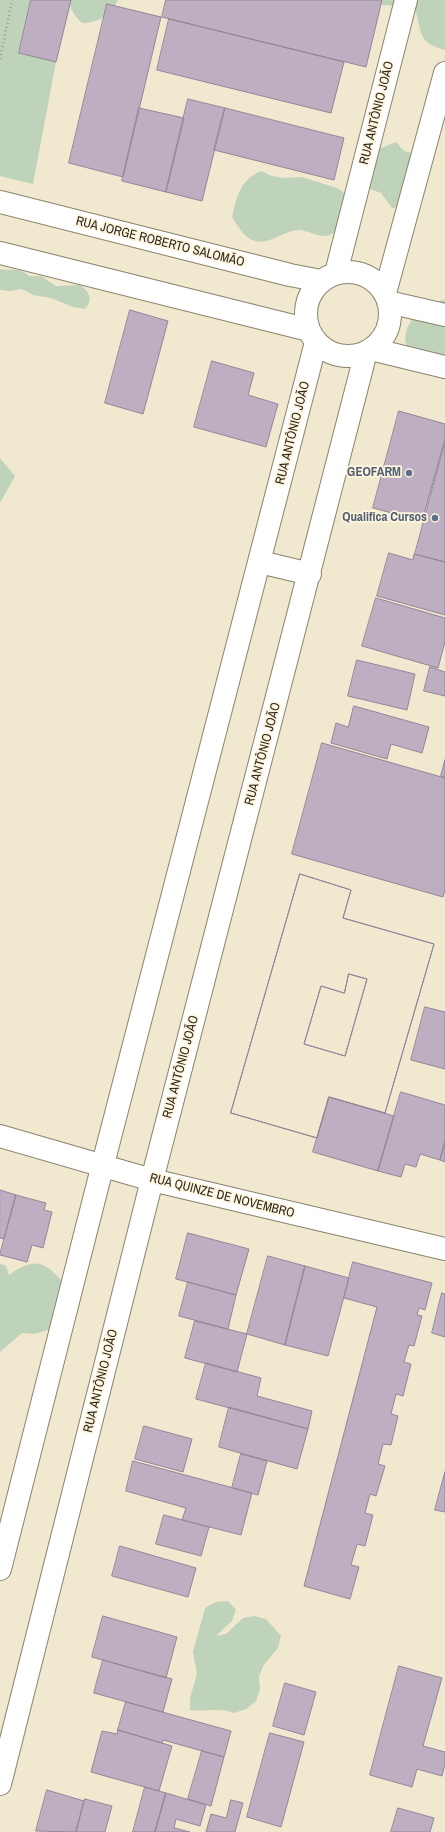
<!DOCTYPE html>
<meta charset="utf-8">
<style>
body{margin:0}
canvas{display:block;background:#f1e8d0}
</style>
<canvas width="445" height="1832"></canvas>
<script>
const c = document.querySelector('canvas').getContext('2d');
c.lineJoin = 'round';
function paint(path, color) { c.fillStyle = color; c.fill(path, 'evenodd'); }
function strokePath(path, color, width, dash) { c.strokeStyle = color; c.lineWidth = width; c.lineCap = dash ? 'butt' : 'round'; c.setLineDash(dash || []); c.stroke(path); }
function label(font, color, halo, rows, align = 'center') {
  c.font = font + ' "Archivo Narrow",sans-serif'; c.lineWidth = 3.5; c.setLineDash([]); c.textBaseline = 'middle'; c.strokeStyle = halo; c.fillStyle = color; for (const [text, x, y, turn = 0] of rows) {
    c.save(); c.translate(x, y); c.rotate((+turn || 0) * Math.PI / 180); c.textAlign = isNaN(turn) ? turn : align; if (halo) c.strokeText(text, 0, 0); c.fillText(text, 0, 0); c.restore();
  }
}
paint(new Path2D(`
 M0,0H31L19,53L56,62L33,184L0,176Z
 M69,0H118C110,15 99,23 82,23C75,16 70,10 69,0Z
 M370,0H445V50C419,43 422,35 416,12L405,6L382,5Z
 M396,142L404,151L415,154L398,207L392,208L381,193L370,189L366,185L374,146L381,148Z
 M261,171L272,176L284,178L302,177L337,188L346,194L342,226C329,238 325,238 309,232C306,232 303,230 300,230C285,229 271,245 255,241C244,238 238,226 232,217C237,196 240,180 261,171Z
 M0,269C10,271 21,267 29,276H41L56,286L80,285C89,291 94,300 85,309L73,307L51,298L33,295L22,289L10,291L0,290Z
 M443,300H445V362L407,347C401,332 413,315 425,306C430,303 437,302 443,300Z
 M0,458L15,476L0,503Z
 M0,1264L6,1266L9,1275C38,1254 47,1264 68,1288L56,1328L34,1334L22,1333L0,1352Z
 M228,1601L236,1610L232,1621L216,1636L226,1634L243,1618L254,1616L266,1619L281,1636L278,1648L263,1666L259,1677L260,1689L256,1701L246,1709L234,1713C219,1707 205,1712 190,1710V1698L197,1674L193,1652L205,1608L216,1602Z`), '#bfd3ba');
const building = new Path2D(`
 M31,0H71L56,62L19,53Z
 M166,0H382L366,67L162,17Z
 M107,4L161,17L123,177L69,163Z
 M169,19L344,62L331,113L157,70Z
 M188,99L225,108L202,201L166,192Z
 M139,108L184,118L166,192L122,181Z
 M225,108L344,138L334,180L214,150Z
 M130,310L168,321L143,414L105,403Z
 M212,361L254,373L248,395L278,404L266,447L194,427Z
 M399,411L445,424V439L422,521L373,508Z
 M445,442V562L415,554Z
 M389,553L413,560L414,554L445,562V615L377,596Z
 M376,598L445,618V642L438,668L362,646Z
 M357,660L415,674L407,710L348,696Z
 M430,667L445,672V696L424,691Z
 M354,706L429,727L422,753L391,744L387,759L331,743L336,723L348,727Z
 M322,743L445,778V889L443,897L292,854Z
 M445,760V778L441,776Z
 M300,874L351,890L343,918L434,944L385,1113L329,1097L317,1138L231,1113ZM349,974L367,979L345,1056L304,1044L321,986L344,993Z
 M300,874L351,890L343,918L434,944L385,1113L329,1097L317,1138L231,1113Z
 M349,974L367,979L345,1056L304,1044L321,986L344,993Z
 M425,1007L445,1012V1069L411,1060Z
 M401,1092L445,1105V1142L440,1160L420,1154L416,1167L405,1164L401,1177L378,1171Z
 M329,1097L394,1116L378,1171L313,1152Z
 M445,1142V1162L440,1160Z
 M0,1190L16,1195L4,1239L0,1238Z
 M16,1195L46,1203L44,1210L52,1212L43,1248L32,1245L27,1262L0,1255Z
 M188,1233L249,1249L236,1295L176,1279Z
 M268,1256L305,1266L285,1345L247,1334Z
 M353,1262L432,1283L425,1310L419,1308L417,1315L422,1316L414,1346L409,1345L404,1362L411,1364L403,1396L396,1394L391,1414L398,1416L391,1445L383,1444L378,1464L385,1466L376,1496L370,1494L365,1513L373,1515L365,1546L357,1544L351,1565L359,1567L350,1599L304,1586L377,1307L344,1298Z
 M305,1266L349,1278L328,1356L285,1345Z
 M188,1282L236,1295L228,1329L179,1316Z
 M442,1293L445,1294V1337L432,1333Z
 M195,1321L247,1334L237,1372L185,1358Z
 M206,1363L261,1378L257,1396L312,1411L308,1429L196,1399Z
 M229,1407L308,1429L297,1469L219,1447Z
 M144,1426L192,1439L183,1472L135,1459Z
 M241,1454L267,1461L258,1495L232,1488Z
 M133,1461L252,1493L241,1535L182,1520L186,1508L126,1491Z
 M445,1472V1512L435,1510Z
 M164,1515L209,1527L201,1556L156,1544Z
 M120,1546L196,1568L188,1597L112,1576Z
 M103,1616L177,1637L166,1678L92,1657Z
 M103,1660L172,1679L163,1712L94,1693Z
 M399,1666L442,1678L423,1746L445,1752V1764L442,1776L417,1769L412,1787L370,1775Z
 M285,1683L316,1692L304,1735L273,1726Z
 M126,1702L231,1731L224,1757L163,1740L162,1743L118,1730Z
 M118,1730L172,1746L159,1791L91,1772L102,1731L117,1734Z
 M270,1733L304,1742L281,1827L247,1817Z
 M202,1751L224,1757L211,1806L188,1799Z
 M145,1787L166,1793L155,1832H133Z
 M47,1790L84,1801L76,1832L36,1831Z
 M166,1793L206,1805L200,1826L176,1819L174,1828L190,1832H155Z
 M85,1799L112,1806L105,1832H76Z
 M231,1800L243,1803L235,1832H206L211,1814L226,1818Z
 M398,1808L434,1818L430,1832H391Z`);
paint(building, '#bdaec2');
strokePath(building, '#948599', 1);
const street = new Path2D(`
 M0,1136L152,1180L445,1249`);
const secondary = new Path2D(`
 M0,202L290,275L321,281
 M0,253L309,330
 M306 314a42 42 0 1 1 84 0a42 42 0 1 1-84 0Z
 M336,273L406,0
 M385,293L445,73
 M388,302L445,315
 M371,349L445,367
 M260,562L310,574
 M0,1569L103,1164L316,342
 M0,1784L152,1180L366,352`);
strokePath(street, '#8b826c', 24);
strokePath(secondary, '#8b826c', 24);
strokePath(new Path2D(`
 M0,59L12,0`), '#a09987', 2.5, [1, 3]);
strokePath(street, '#fff', 22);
strokePath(secondary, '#fff', 22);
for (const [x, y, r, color] of [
 [409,473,4,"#5c6f8a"],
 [435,518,4,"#5c6f8a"]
]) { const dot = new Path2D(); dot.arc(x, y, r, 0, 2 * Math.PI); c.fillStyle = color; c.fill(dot); strokePath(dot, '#fff5dd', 1.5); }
label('13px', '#2a271e', '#fff5dd', [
 ["RUA ANTÔNIO JOÃO",377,113,-76],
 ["RUA JORGE ROBERTO SALOMÃO",160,242,14],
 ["RUA ANTÔNIO JOÃO",293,433,-76],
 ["RUA ANTÔNIO JOÃO",263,754,-75],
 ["RUA ANTÔNIO JOÃO",181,1067,-75],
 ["RUA QUINZE DE NOVEMBRO",222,1196,14],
 ["RUA ANTÔNIO JOÃO",101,1381,-76]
]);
label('bold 13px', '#4e5e75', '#fff5dd', [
 ["GEOFARM",401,473],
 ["Qualifica Cursos",427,518]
], 'right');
</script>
